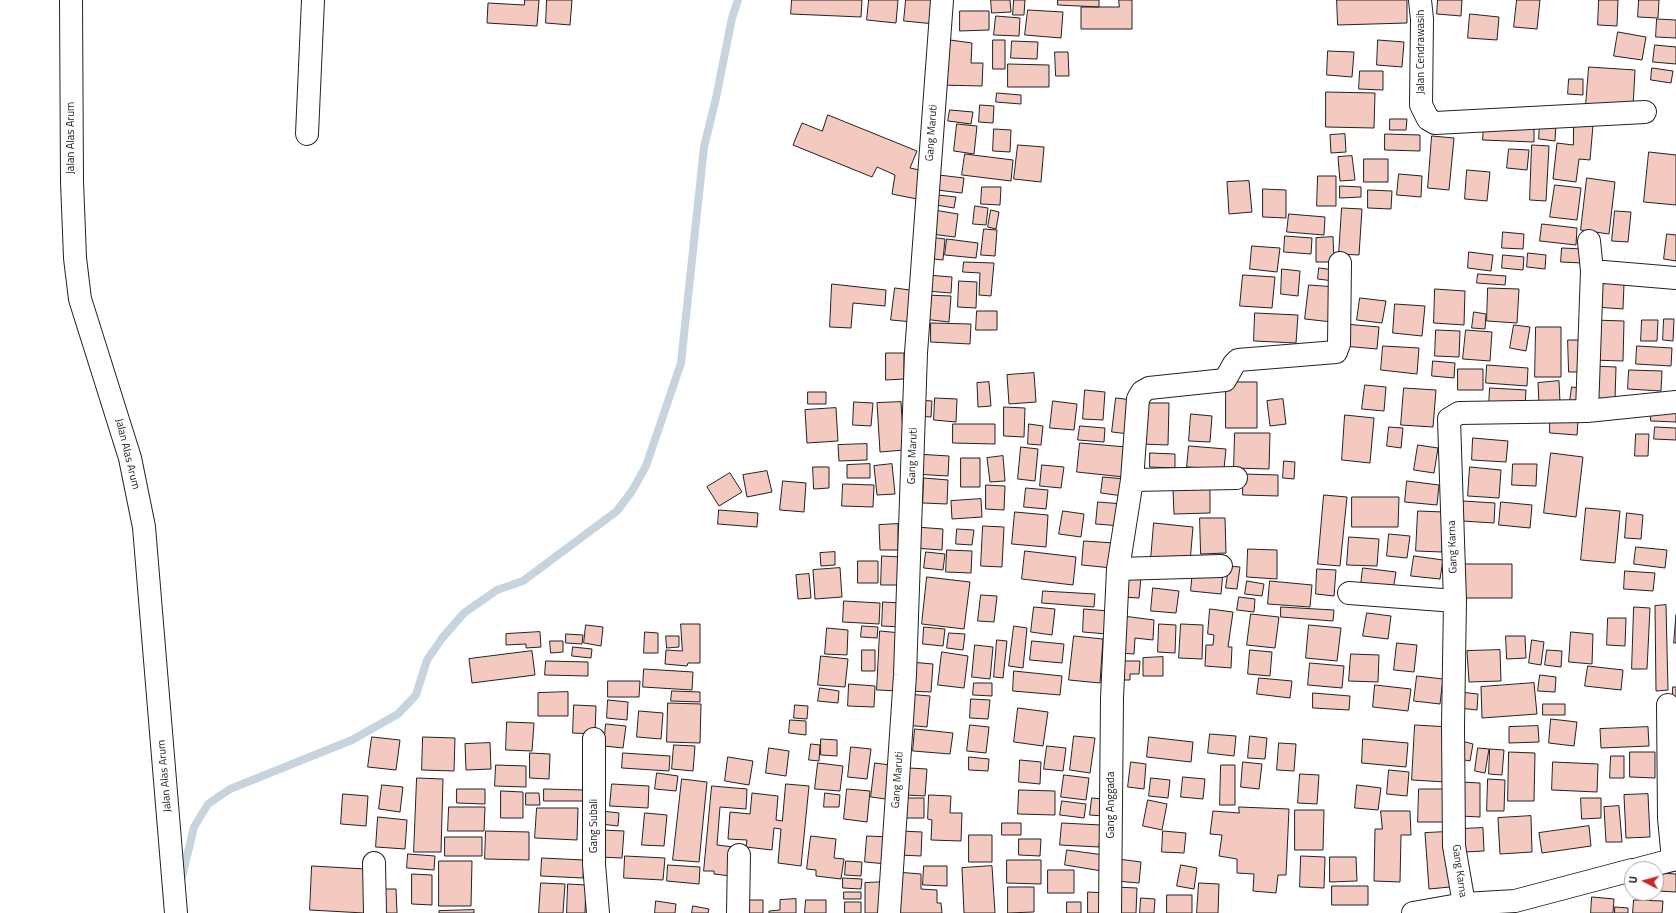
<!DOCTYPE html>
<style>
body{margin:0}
#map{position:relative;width:1676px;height:913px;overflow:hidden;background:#fff;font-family:"Titillium Web",sans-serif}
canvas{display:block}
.north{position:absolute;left:1624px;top:861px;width:40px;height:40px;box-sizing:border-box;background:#fff;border:1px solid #a7a7a7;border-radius:50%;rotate:276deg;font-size:11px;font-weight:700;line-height:16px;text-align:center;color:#222}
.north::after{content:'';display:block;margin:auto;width:14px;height:18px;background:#c62828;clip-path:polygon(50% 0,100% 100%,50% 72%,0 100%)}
</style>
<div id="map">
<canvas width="1676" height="913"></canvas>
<div class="north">U</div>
</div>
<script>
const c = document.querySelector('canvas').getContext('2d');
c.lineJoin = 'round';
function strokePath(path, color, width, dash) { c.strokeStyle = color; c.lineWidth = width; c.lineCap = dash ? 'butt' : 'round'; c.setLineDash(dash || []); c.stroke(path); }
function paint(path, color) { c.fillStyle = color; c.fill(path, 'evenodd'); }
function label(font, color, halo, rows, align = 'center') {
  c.font = font + ' "Titillium Web",sans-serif'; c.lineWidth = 3; c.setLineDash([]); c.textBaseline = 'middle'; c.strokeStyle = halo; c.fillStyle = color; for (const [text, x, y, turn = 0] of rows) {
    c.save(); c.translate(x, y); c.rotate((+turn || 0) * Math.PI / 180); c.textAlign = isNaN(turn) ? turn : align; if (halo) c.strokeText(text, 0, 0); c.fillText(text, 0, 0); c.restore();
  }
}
strokePath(new Path2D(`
 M181,881L194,827L208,804L230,789L352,740L398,714L416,695L427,660L443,637L464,613L497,590L523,581L617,511L632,491L646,466L681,363L704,147L716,98L732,18L738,0`), '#c7d3dd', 8);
const building = new Path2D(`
 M525,0H539L537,26L487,23L488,3L524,5Z
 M547,0H572L570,25L546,23Z
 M792,0H862L861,17L791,14Z
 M869,0H898L896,23L867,20Z
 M906,0H938L935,24L904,21Z
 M991,0H1010L1011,12L992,13Z
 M1014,0H1025L1024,15H1013Z
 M1058,0H1099V7L1058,5Z
 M1119,0H1132V29H1081V7H1119Z
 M1337,0H1407V23L1338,25Z
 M1438,0H1462L1461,16L1437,14Z
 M1517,0H1540L1537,29L1514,27Z
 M1599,0H1618L1617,26L1598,25Z
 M1639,0H1659L1658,18L1638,17Z
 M1028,10L1063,12L1061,38L1025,35Z
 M960,11H989V30L960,31Z
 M1470,14L1499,17L1497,40L1468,38Z
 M996,16L1020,18L1019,36L994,35Z
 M1657,19L1676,20V38L1656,37Z
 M1618,32L1646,37L1642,60L1614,56Z
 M950,40L972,43L971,63H983L982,86L939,85Z
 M993,40H1005V69H993Z
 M1378,40L1404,42L1402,67L1377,65Z
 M1012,41L1038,42L1037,59L1011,58Z
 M1655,45L1676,47V64L1653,62Z
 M1328,51L1354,52L1352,77L1327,75Z
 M1055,52H1068L1069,76H1056Z
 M1008,64L1049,65V87H1008Z
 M1589,67L1635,70L1633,108L1586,105Z
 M1652,68L1673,71L1671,83L1651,80Z
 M1360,71H1383V90L1359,89Z
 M1569,79H1583V95L1568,94Z
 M1326,92L1375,93L1374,128L1326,127Z
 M997,93L1021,95V104L996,102Z
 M980,105L994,106L993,123L979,122Z
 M950,110L973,112L971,124L948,121Z
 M828,115L917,151L910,168L929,172L922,200L892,194L895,175L877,167L872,177L793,145L802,123L822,131Z
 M1390,119H1407L1406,130H1390Z
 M1540,122L1556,123L1555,141L1539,139Z
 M1574,123L1593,125L1590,160L1579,159L1576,182L1553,179L1557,143L1573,145Z
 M957,124L977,126L974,154L954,151Z
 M1484,125L1534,127V142L1483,140Z
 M994,129L1011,130L1010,152L993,151Z
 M1345,134L1346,152L1331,153L1330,135Z
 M1385,134L1420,135V151L1385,150Z
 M1432,136L1454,138L1449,190L1428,188Z
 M1018,145L1044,147L1041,182L1014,179Z
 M1532,145L1549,146L1546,201L1530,200Z
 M1509,149L1529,150L1527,170L1507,168Z
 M1649,152L1676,155V205L1644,202Z
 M965,154L1013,160L1011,181L962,175Z
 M1352,156L1355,180L1340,181L1338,157Z
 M1364,159H1388V182H1364Z
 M1467,170L1490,172L1487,201L1465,199Z
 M1399,174L1422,176L1421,197L1397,195Z
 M939,175L964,178L962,193L937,190Z
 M1318,176H1336V206H1317Z
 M1587,178L1615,182L1609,234L1581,230Z
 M1249,181L1252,212L1229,214L1227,182Z
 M1555,185L1581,188L1577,220L1550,217Z
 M1340,186L1361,187V197L1340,198Z
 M982,187H1001L1000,205L981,204Z
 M1263,189L1286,190V218L1263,217Z
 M1368,190L1392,191L1391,209L1368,208Z
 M938,195L956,197L954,208L936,205Z
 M975,206L988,208L986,225L973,224Z
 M1342,208L1362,209L1359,255L1339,254Z
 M934,210L958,214L955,237L931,234Z
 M991,210L999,212L996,229L988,227Z
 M1615,211L1631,212L1628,242L1612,241Z
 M1289,214L1325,217L1324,235L1287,232Z
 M1542,224L1577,228L1576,245L1540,241Z
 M984,229L997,230L995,256L981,255Z
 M1503,232L1524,234L1523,249L1502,248Z
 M1667,234L1676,235V261L1664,259Z
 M1285,236L1312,238L1311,254L1284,252Z
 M929,237L945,239L943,260L926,258Z
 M1333,237L1334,262H1316V238Z
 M947,239L978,243L976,258L945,255Z
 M1252,246L1280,248L1277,272L1250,269Z
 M1562,248L1583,249L1582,263L1561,262Z
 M1469,252L1493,255L1491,271L1468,268Z
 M1528,253L1546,255L1545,269L1527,267Z
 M1503,255L1524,257L1523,270L1502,268Z
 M964,262L994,263L991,296L979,295L980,273L963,272Z
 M1319,268L1335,270L1333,281L1318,279Z
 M1282,269L1300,271L1298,296L1281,294Z
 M1478,274L1506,276L1505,285L1477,283Z
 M927,275L952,277L951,293L926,291Z
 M1243,275L1275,277L1272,308L1240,306Z
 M959,281L977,282L976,308L958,307Z
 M1598,283L1624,284L1623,309L1596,307Z
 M832,284L886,290L885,306L853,303L851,328L830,327Z
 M1309,285L1336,287L1332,322L1305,319Z
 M895,288L917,291L913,322L891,320Z
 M1488,288L1519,289L1517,323L1487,321Z
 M1435,289L1465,291L1464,325L1434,323Z
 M925,295L951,296L949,322L923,319Z
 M1360,298L1386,301L1382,323L1357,320Z
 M1395,304L1425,306L1422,336L1393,333Z
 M977,311H997V330H976Z
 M1474,312L1486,314L1485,329L1472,328Z
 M1255,313L1298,315L1296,343L1254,341Z
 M1664,319H1674L1673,341L1663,340Z
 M1593,320L1624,321L1623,361L1592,360Z
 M1642,320H1658L1657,341H1641Z
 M931,323L971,324L970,344L931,342Z
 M1345,324L1379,327L1377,349L1343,346Z
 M1514,325L1530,327L1526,351L1510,348Z
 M1536,327H1561V377H1535Z
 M1436,330L1460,331L1459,357L1435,356Z
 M1466,330L1492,332L1490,361L1463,359Z
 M1568,340H1582L1583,372H1569Z
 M1383,346L1419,348L1417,374L1381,370Z
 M1637,346L1672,348L1671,366L1636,364Z
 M886,353H904V379L886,380Z
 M1433,361L1455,363L1454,378L1432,376Z
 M1487,365L1528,368L1527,386L1486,383Z
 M1593,366L1616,367L1615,399L1591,398Z
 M1458,369H1483V390H1458Z
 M1629,370L1662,371L1661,391L1628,389Z
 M1034,373L1036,402L1009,404L1007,375Z
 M1559,381L1560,402L1539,404L1538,383Z
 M989,382L991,406L978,407L977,383Z
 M1226,382H1257V428H1226Z
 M1365,385L1386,387L1384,411L1362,409Z
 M1572,387L1585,389L1583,402L1570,401Z
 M1404,388L1436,390L1433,427L1401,425Z
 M1490,388L1526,390L1525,407L1489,405Z
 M1085,390L1105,392L1103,420L1083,419Z
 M808,392H826V404H808Z
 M935,398L957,399L956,422L934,420Z
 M1116,398L1133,400L1129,434L1112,432Z
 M1283,399L1286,424L1270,426L1267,401Z
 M916,400L932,401L931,417L916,416Z
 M1053,401L1077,404L1074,430L1050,428Z
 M854,402L873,403L871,426L853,425Z
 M901,402L904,450L880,452L877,403Z
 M1142,403H1169L1168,445L1141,444Z
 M1004,407L1025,408L1024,437L1004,436Z
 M1651,407L1676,408V422L1651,421Z
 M836,408L838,441L807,443L805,410Z
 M1191,414L1212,416L1210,442L1189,441Z
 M1345,415L1374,418L1370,463L1342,460Z
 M1550,419L1578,421L1577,435L1550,433Z
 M953,424H995V444L953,443Z
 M1029,424L1043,426L1041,445L1028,444Z
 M1080,426L1105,428L1104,442L1078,440Z
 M1389,427L1403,428L1401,448L1387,446Z
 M1655,427L1676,428V440L1654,439Z
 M1235,433H1270L1269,469L1234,468Z
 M1636,434H1649L1648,456H1635Z
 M1473,438L1508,441L1506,462L1472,460Z
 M1080,443L1126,447L1124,477L1077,472Z
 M867,444V460L839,461L838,445Z
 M1418,445L1438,448L1434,473L1414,470Z
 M1189,446L1226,449L1224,469L1187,467Z
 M1021,447L1038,449L1035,481L1018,479Z
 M1150,453L1175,454V468L1150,467Z
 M1551,453L1583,457L1576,517L1544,513Z
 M916,454L949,456L948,476L914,474Z
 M1003,456L1005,481L990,482L987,458Z
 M961,458H980V487H961Z
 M1284,461L1295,462L1294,479L1283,478Z
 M870,464V478H847V465Z
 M892,464L895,494L877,495L874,466Z
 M1513,464H1537L1536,486L1512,485Z
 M1042,465L1064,467L1061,488L1040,486Z
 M813,467H829V488L814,489Z
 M1470,467L1501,470L1499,498L1468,496Z
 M767,471L772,492L747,497L743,475Z
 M730,473L742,492L719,506L707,487Z
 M1243,474L1278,475V496L1243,495Z
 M1103,477L1125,479L1123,496L1101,493Z
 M924,478L948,480L947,504L923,503Z
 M783,481L806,483L804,512L780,510Z
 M1407,481L1439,485L1437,505L1405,502Z
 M843,484L874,485L873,507L842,506Z
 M986,485L1005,486L1004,510L986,509Z
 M1026,488L1048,490L1046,509L1024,507Z
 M1210,488V513L1174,514L1173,489Z
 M1324,495L1347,497L1340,566L1318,564Z
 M1352,497H1399L1398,527H1352Z
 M981,499L982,517L952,519L951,501Z
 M1463,501L1495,503L1494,523L1462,521Z
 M1098,502L1123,504L1121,526L1096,524Z
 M1501,502L1532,505L1530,528L1499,525Z
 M1586,508L1620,511L1615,563L1581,560Z
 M719,510L758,513L757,527L718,524Z
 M1063,511L1084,514L1081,537L1059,534Z
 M1418,511L1444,512L1442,552L1416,551Z
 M1015,512L1048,515L1046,547L1012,544Z
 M1627,513L1643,515L1641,539L1625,538Z
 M1200,518H1225L1226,553L1201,554Z
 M1154,523L1193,527L1190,562L1151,559Z
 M898,524V550H880L879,525Z
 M983,526L1004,527L1002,567L981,566Z
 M916,527L943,529L942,550L914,548Z
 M957,529L974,530L972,545L956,544Z
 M1389,534L1410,536L1407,558L1387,556Z
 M1349,537L1379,539L1377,566L1347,565Z
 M1084,541L1114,543L1112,568L1082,565Z
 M1636,547L1667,550L1665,568L1634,564Z
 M1248,549L1277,550V579L1247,577Z
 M947,550L972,551L971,573L946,572Z
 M1025,551L1076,557L1073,585L1022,579Z
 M835,552V565L821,566L820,553Z
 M926,552L945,554L943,570L924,568Z
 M882,556L901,557L900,585H881Z
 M1414,556L1443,560L1440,579L1411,576Z
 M858,561H878V583H858Z
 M1458,564H1512V598H1458Z
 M1229,566L1240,567L1237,589L1226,588Z
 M840,568L842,597L815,599L813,570Z
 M1363,568L1396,572L1393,590L1361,585Z
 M1193,569L1223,572L1221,594L1191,591Z
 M1317,569L1336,570L1334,596L1316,594Z
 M1625,571L1655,573L1653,591L1624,589Z
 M809,574L811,598L798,599L796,575Z
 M1123,575L1141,577L1139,598L1122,597Z
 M927,577L970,582L964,629L922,624Z
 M1247,581L1264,584L1262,596L1245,594Z
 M1270,581L1312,585L1310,607L1268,604Z
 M1153,588L1179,591L1176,613L1151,611Z
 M1043,591L1095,594L1094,607L1042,603Z
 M981,595L997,596L994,622L978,621Z
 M1239,597L1255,599L1254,612L1237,610Z
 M844,601L880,603L879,624L843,622Z
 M883,602L902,603L901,627L882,626Z
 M1666,605L1668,690L1656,691L1655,606Z
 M1034,607L1055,609L1052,635L1031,632Z
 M1281,607L1334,610L1333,621L1281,617Z
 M1634,607L1650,608L1647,669H1632Z
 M1084,609L1109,611L1107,634L1083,632Z
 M1210,609L1233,612L1228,647H1232L1231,668L1205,666L1206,645H1213L1214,635L1208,634Z
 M1367,613L1391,616L1388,639L1363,636Z
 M1251,614L1279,617L1275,648L1247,645Z
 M1676,615V643H1674Z
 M1123,616L1154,620L1153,640L1135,638L1134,654L1119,653Z
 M1608,618H1626L1625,646L1607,645Z
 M681,624H700V663H688L687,666L665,664L666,650L682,651Z
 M1159,624L1176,625L1175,653L1158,652Z
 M1181,624L1203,625L1202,659L1179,658Z
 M586,625L603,627L601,646L584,643Z
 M1309,625L1341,628L1337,661L1306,658Z
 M862,626L878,627L877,638L861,637Z
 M1014,626L1027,628L1023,668L1009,666Z
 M924,627L945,629L943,646L923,644Z
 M827,628L848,630L847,655L825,654Z
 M880,631L901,633L899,691L877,690Z
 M540,632L541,647L526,648V644L506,645V634Z
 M645,632L658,633V653H644Z
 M1571,632L1593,634L1592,664L1569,662Z
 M949,633L965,634L963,650L947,648Z
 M566,634L583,635L582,644L566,643Z
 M666,636H679V647L667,648Z
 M1074,636L1103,639L1100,683L1069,680Z
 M1506,636H1525L1526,658L1507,659Z
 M997,640L1007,641L1003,678L994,677Z
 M1532,640L1544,642L1541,665L1529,663Z
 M550,641H563V652L551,653Z
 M1032,641L1064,644L1062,663L1030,660Z
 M1397,643L1417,645L1414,672L1394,670Z
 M975,645L993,647L990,679L972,677Z
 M573,647L592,649L591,658L572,656Z
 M862,650H875V671H862Z
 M1250,650L1272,652L1270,676L1248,674Z
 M1500,650L1501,681L1469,682L1467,651Z
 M1547,650L1562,651L1561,667L1545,665Z
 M532,651L535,675L472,683L469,659Z
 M942,652L968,656L964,688L938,685Z
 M1351,654L1379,655L1378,682L1349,681Z
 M821,656L848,659L845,687L818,685Z
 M1163,657V676H1143V658Z
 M546,661L588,662V676L545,675Z
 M1120,661H1140L1139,674H1130V680H1120Z
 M910,662L933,664L931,692L908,691Z
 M1310,663L1344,666L1342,688L1308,685Z
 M1588,666L1623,670L1621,690L1585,686Z
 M644,669L693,672L692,690L643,687Z
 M1014,671L1062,676L1060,695L1013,691Z
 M1540,675L1556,677L1555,692L1538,691Z
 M1417,676L1443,679L1440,704L1414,701Z
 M1259,678L1292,681L1290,698L1257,694Z
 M608,681H640L639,697H608Z
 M974,683H992V696L973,695Z
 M1534,683L1537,714L1482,718L1481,687Z
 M849,684L875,686L874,707L848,706Z
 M1375,685L1411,689L1408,711L1373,707Z
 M1673,687H1676V724H1673Z
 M820,688L839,691L838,703L818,701Z
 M672,691L700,692V702L671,701Z
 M568,692V716H538V693Z
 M1460,692L1478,694L1477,710L1459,708Z
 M1313,693L1350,696L1349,710L1313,708Z
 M907,694L930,696L927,727L905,725Z
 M971,699L990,700L988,719L970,718Z
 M608,700L628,702L627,720L607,718Z
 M668,703L701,704L700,743L667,742Z
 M1543,704H1565V715H1543Z
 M574,705L596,706L595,734L573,733Z
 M795,705L808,706L807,719L794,718Z
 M1018,708L1048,712L1043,746L1014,742Z
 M639,711L663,713L661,739L637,737Z
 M1551,719L1577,722L1574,746L1549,743Z
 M790,720L806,721V735L789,733Z
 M507,722L534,723L532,751L506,750Z
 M606,724L626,726L623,748L604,746Z
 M970,725L989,727L986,753L967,751Z
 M1415,725L1450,727L1446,782L1412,780Z
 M1538,726L1539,742L1509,743V727Z
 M1648,727L1649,746L1601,748L1600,729Z
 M915,729L953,733L950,754L913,751Z
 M1210,734L1236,736L1234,756L1208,753Z
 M1074,736L1095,738L1090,773L1070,770Z
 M1250,736L1267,738L1265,759L1248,758Z
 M372,737L400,740L396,770L368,767Z
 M423,737L455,738L454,771L422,770Z
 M1149,737L1193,742L1191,762L1147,757Z
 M821,739L837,740V756L821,755Z
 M1363,739L1408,743L1406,767L1362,763Z
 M1462,741L1473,744L1470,761L1459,759Z
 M490,743L491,769L466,770L465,744Z
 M1279,743L1296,744L1294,771L1277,770Z
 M811,744L820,745L819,761L809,760Z
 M674,745L695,746L693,771L672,769Z
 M1047,746L1066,748L1063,771L1044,769Z
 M851,747L871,749L867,779L848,777Z
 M769,748L789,751L786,776L766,773Z
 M1478,748L1489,749L1485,773L1475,771Z
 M1490,749L1504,750L1502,775L1489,774Z
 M1509,752L1535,753L1534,801H1508Z
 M1630,752H1655V778L1630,777Z
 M530,753L550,754L549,779L530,778Z
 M623,753L670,756L669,771L622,768Z
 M1611,756H1624V778H1610Z
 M728,757L753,761L749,785L725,781Z
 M969,757L989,759L988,771L969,770Z
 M1020,760L1041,762L1040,784L1019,782Z
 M1131,762L1146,764L1144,789L1128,787Z
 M1243,762L1262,764L1259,789L1241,787Z
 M1553,762L1598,764L1597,792L1552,790Z
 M818,763L843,766L840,791L815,789Z
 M875,763L890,765L886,799L871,797Z
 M496,765L526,766V787L495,786Z
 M1221,765H1235V805H1220Z
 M909,768L927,769L925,796L907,795Z
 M1389,770L1409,772L1407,796L1387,794Z
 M657,773L678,776L676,791L655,789Z
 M1300,774L1319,775L1317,804L1298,803Z
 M1064,775L1089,778L1086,800L1061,797Z
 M1183,777L1205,779L1203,799L1181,797Z
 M417,778L443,779L441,852H414Z
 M1151,778L1170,780L1168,798L1149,796Z
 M682,779L707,782L699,862L673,860Z
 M1488,779L1505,780L1504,811H1487Z
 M1461,782L1480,783V817L1460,816Z
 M612,784L649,786L648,808L610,806Z
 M786,784L809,786L801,866L778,863L781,829L774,828L772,850L746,847L747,840L728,839L730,812L750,814L752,793L778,796L776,820L782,821Z
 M382,785L403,787L400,812L379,809Z
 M1357,785L1381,788L1378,810L1355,808Z
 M712,786L747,789L746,809L720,807L717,845L734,847L731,876L714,874V871H704Z
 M457,789H485V804L457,803Z
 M544,789L585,790V801H544Z
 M847,789L870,791L867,822L844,819Z
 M1419,789H1447V822H1418Z
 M1019,790L1055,791V815L1018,814Z
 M501,791L523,792V818H501Z
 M526,793H539L540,805H526Z
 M825,793L840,795L839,807H824Z
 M343,794L368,796L366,826L341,824Z
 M1648,794L1650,837L1626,838L1624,795Z
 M929,795L951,796L950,813H962L961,841L931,840L932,820L928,819Z
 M899,798H924V818H899Z
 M1092,798L1104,799L1103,816L1090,815Z
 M1581,798H1601V818L1582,819Z
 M1148,800L1167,804L1162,830L1143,826Z
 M1062,801L1086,804L1084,818L1060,815Z
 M1619,806L1622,842H1606L1604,807Z
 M449,807H485L484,831H448Z
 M1239,807L1289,809L1286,875H1278L1276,893L1253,891L1254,874L1237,873V859L1219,856L1222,835L1210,834L1213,811L1239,813Z
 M537,808H578L577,840L535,838Z
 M1295,810H1324L1323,850H1295Z
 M602,811L619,813L618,826L601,824Z
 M1381,811H1410L1411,835H1401L1400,882L1374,881L1375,829H1382Z
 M645,813L667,815L664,846L642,845Z
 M1531,816L1532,852L1500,854L1498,818Z
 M378,817L407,820L405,849L376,847Z
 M1002,823H1021V835H1002Z
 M1062,823L1101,825L1099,847L1060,845Z
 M1589,826L1591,846L1542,853L1539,833Z
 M1483,828L1484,851L1464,852L1461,829Z
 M601,830L624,831L622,858L599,857Z
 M486,831L529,832V860L485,859Z
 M900,831L922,832L921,856L899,855Z
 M1163,831L1186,833L1184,853L1162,852Z
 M1446,832L1450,887L1429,889L1425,833Z
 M969,835H992V862H969Z
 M811,836L836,839L834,858L844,859L841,879L816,876V870L807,869Z
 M867,836L889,837L887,864L865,862Z
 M445,837H482V856H445Z
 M1019,839H1041L1040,856L1019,855Z
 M1067,850L1104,855L1102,871L1065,865Z
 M408,854L435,856L434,870L407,868Z
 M625,856L665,858L663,880L624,878Z
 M1301,856L1325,857L1324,888L1300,887Z
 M1330,857H1356L1357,881L1330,882Z
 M542,858L584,860L583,878L541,876Z
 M1118,859L1141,862L1139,883L1116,881Z
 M1007,860H1041V884L1007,883Z
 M439,861H472L471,906H439Z
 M846,861L862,862L861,876L845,875Z
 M668,865L700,867L699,884L667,881Z
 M1181,865L1197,868L1194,889L1177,886Z
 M312,866L366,869L364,913L310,910Z
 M924,866H947V886L923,885Z
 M992,866L995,913H964L962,868Z
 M1048,870H1074V893H1048Z
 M896,872L921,874V889L937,890V903H941L942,913H894Z
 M1660,873L1676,874V892L1658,891Z
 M412,874L432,875V905L412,904Z
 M843,878L862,879L861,889L843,888Z
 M885,882V913H865V883Z
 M541,883L565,884L563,913H539Z
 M1199,883L1219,884L1218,913H1197Z
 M568,884L586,885L585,913H567Z
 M1332,886H1368V905H1332Z
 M1008,887H1034V912L1008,913Z
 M1115,887L1137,888L1136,913H1113Z
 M377,889H396L397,913H378Z
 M844,892H861V899H844Z
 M1088,892L1107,893V913H1088Z
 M1167,895H1192V913H1167Z
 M1592,897L1614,899L1613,913H1591Z
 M1141,898L1155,899L1154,913H1140Z
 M796,899V913H769V911L780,910V900Z
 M745,900H763V913H745Z
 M806,900H826V913H805Z
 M1634,900L1663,901L1662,913H1633Z
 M656,901L676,904L675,913H655Z
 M845,902H861V913H845Z
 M1067,902H1081V913H1067Z
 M693,906L709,909L708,913H692Z
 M1615,907L1628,908V913H1615Z
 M474,910V913H439V911Z`);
paint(building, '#f3c9c0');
strokePath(building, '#222', 1);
const minor = new Path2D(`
 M71,0L72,181L75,258L80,299L130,458L144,527L176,913
 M1420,0L1422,19L1421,105L1428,119L1435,123L1645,112
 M307,134L313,0
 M1592,271L1676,278
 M1587,411L1592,271L1589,241
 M1132,480L1236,478
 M1118,569L1221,566
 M1349,593L1455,601
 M1668,705L1669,818L1673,860
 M594,739V864L598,913
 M374,863L375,913
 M1638,869L1676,859
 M1464,904L1454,846L1453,726L1455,601L1449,419L1459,413L1587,411L1676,402
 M738,913L739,855
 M889,913L905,675L916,353L942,0
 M1110,913L1112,698L1118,569L1132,480L1138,399L1142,392L1149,388L1225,380L1234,364L1238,360L1336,352L1339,344L1340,263
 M1413,913L1464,904L1515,901L1632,870`);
strokePath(minor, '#222', 24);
strokePath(minor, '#fff', 22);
label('11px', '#222', '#fff', [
 ["Jalan Cendrawasih",1421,52,-90],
 ["Gang Maruti",932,133,-86],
 ["Jalan Alas Arum",71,138,-90],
 ["Jalan Alas Arum",127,454,76],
 ["Gang Maruti",913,456,-88],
 ["Gang Karna",1453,547,-92],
 ["Jalan Alas Arum",165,776,-95],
 ["Gang Maruti",898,780,-86],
 ["Gang Anggada",1111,805,-90],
 ["Gang Subali",594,826,-90],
 ["Gang Karna",1459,871,82]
]);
</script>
